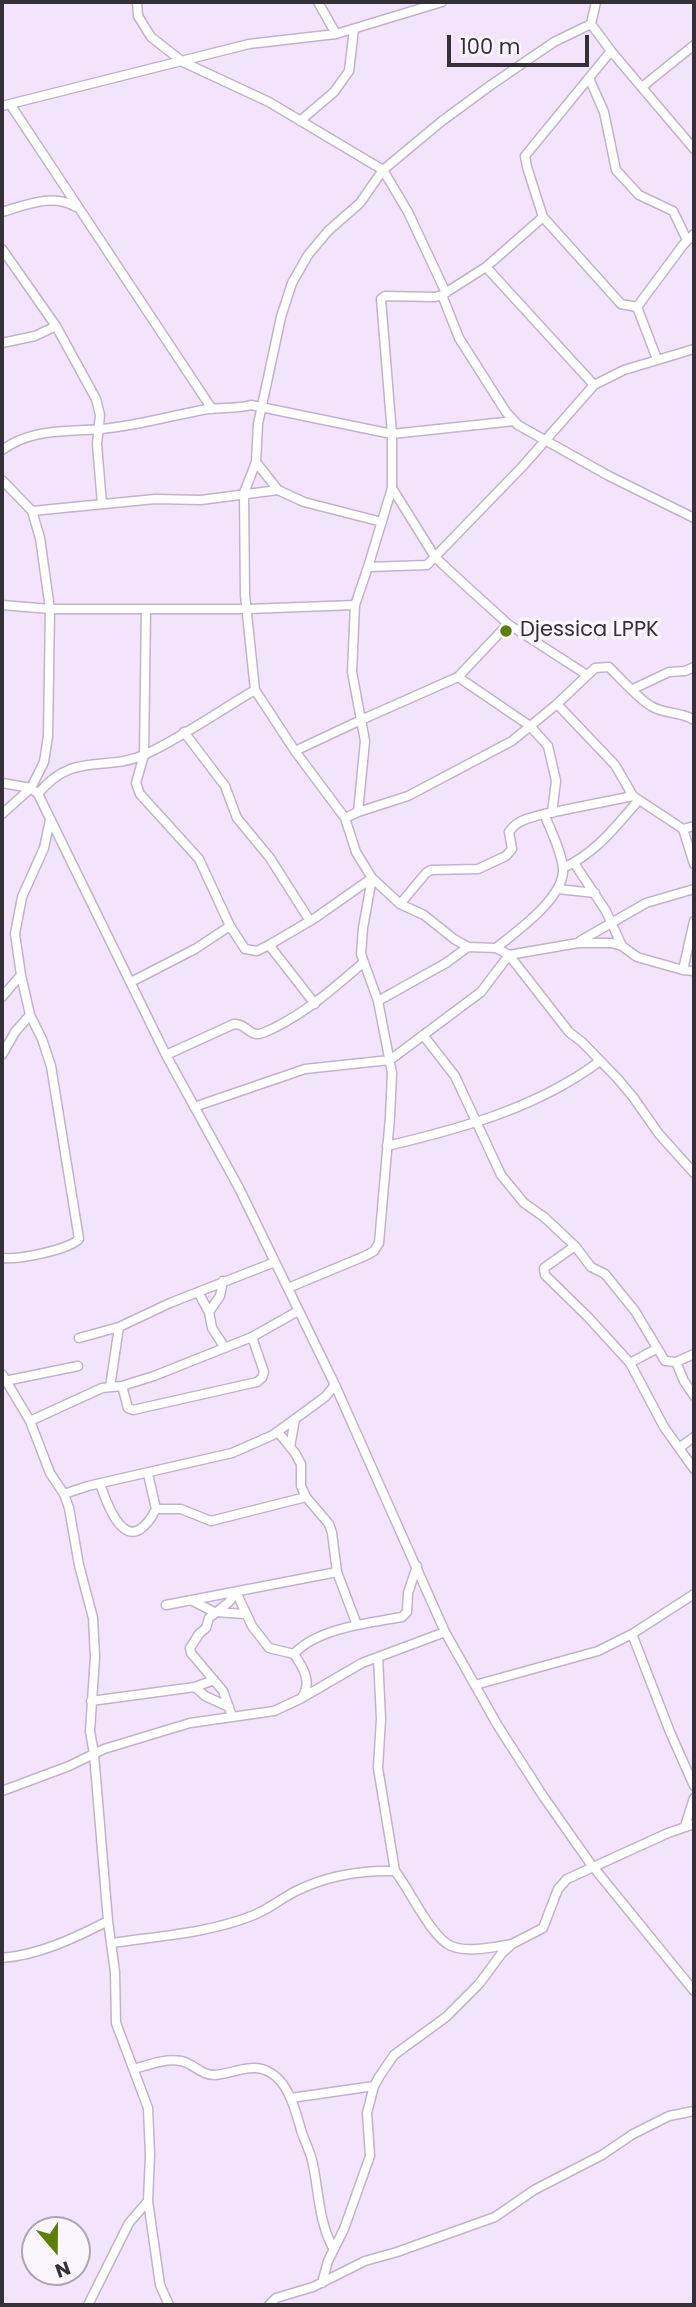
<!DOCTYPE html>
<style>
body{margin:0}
#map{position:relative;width:696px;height:2307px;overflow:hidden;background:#f2e5fb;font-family:Poppins,sans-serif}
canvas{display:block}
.frame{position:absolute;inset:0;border:4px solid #353038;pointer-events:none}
.north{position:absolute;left:21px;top:2216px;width:70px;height:70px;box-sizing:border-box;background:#faf5fe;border:2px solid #aba6af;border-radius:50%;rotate:160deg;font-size:19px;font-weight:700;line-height:28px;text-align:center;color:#353038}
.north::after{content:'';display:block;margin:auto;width:24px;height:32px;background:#5b8100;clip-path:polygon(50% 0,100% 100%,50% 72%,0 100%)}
.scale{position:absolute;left:447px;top:35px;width:142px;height:32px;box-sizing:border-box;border:4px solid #353038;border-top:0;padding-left:9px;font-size:21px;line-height:24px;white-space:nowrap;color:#353038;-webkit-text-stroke:5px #faf5fe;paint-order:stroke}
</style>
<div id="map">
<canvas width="696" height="2307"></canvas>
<div class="frame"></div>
<div class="north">N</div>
<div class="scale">100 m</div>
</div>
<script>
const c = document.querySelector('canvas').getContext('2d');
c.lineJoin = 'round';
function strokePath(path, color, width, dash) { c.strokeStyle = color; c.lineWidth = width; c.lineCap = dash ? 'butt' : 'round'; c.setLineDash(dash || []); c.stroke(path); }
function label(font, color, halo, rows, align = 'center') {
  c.font = font + ' Poppins,sans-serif'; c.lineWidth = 7; c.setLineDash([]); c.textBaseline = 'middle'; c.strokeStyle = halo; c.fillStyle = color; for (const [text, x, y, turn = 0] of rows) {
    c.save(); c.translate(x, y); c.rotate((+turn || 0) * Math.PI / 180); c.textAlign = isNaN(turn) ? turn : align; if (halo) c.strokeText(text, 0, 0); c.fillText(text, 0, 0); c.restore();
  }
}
const street = new Path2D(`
 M137,2L138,16L151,37L183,62L269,102L383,170L408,212L446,293
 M318,2L336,34
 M591,24L611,51L694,149
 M611,51L525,156L527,167L543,217L621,304L637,307
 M589,78L604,112L616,170L639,195L673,211L687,240
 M642,87L694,45
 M10,104L212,409
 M2,106L249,44L336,34L442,2
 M300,121L334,92L349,71L354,29
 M2,212C26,205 53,193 76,207
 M2,249L56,326L96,399L100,415L97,444L102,504
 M486,267L594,385
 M442,295L459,338L506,412L518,425L609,476L694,518
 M637,307L683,245L694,234
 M637,307L657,359
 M2,343L35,336L56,326
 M2,450C32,428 66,432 101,429C137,426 173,415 208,409C223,407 237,409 251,405L392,434L514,421
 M256,462L278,490
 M2,480L32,511L40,538L50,609L48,736L44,762L31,788L2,814
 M392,488L435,557L453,574L508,624L587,675
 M32,511L155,499L201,500L278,490L304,502L382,522
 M368,567L392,488V434L381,299L385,296L435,297L442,295L486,267L543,217
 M2,605L50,609H248L355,605
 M146,609L144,755L136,783L140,794L199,859L230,926L245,949L257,951L269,945L315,918L372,878L400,904L424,915L454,939L468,947L496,948L509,955L578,943H612L622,946L637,957L683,970L694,971
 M458,677L530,726L548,746L556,781L552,813
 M633,689L669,672L685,671L694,667
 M557,704L615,765L633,796L683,829L694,864
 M184,732L225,786L237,818L270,858L310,921
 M295,751L361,720L352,672L355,605L368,567L427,565L522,467L594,385L624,370L694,349
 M2,783L31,788L38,794L166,1055L239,1188L335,1385L445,1632L498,1726L543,1796L590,1863L694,1991
 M38,794C73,750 106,773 146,754C184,736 219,711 255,690
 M358,812L408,796L512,741L557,704L595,668L609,667C619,677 640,700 651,706C665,715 681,711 694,720
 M345,818L358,812L365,741L361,720L458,677L508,624
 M683,829L694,826
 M574,863L606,911L622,946
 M563,868C596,853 615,827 638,801
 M558,889L595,893
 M400,904L426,873L431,870L478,869L506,856L512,849L509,832C518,819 530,818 544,814
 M580,941L646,903L694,889
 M269,945L315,1004
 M496,948C517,931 561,900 563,872C564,857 550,828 544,814L633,796
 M683,970L694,921
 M131,982L195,949L230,926
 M2,997L21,975L15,934L22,897L44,848L50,820
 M378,1001L446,963L468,947
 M423,1035L455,1076L501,1175L524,1203L544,1217L575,1246L591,1267L605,1274L635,1311L665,1361L676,1362
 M2,1055L15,1032L30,1015L21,975
 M166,1055L234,1024C245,1023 249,1035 258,1034C263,1034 269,1030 274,1028C308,1011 335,987 364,962
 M194,1107L305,1069L390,1060L481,992L509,955L569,1032L582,1042L617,1078L633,1097L659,1134L694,1173
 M387,1146C463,1128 537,1108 600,1061
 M575,1246L544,1268L545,1275L588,1317L630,1363L664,1427L679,1448
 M2,1258C18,1260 68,1250 79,1239L51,1066L42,1039L30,1015
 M288,1288L365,1256L374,1251L379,1243L390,1117L392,1073L378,1001L361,954L363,928L372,878L356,852L345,818L295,751L255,690L245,595L244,493L256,462L258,424L281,317L292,283L308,255L328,231L360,203L383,170L442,121L491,85L554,42L591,24L596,2
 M198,1292L209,1312L212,1328L225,1348
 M209,1312L220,1296L223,1281
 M79,1338L119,1327L170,1303L275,1262
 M694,1354L676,1362L684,1381L694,1396
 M630,1363L656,1349
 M2,1374L30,1421L50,1473L64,1494L69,1508L79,1565L93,1618L95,1657L90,1731L94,1754L108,1921L115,1972L116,2023L148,2108L150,2155L148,2201L160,2285L169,2305
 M5,1381L78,1366
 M122,1386L128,1408L133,1410L257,1382L262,1378L264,1372L252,1337
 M110,1387L119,1327
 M30,1421L102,1388L122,1386L154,1376L252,1337L298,1311
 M278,1432L295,1453L301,1464V1486L306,1497L329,1524L332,1533L337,1572L357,1625
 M694,1437L679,1448L694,1469
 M290,1447L295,1419
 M100,1484C105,1498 121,1547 143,1527C149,1522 153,1515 156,1509L148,1474
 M64,1494L88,1486L232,1453L273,1435L325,1397L335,1385
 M156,1509H181L211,1521L306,1497
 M191,1600L214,1612L246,1614
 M166,1605L337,1572
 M632,1634L670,1732L694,1786
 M294,1654C317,1628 370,1623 402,1617L407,1612L408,1593L417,1566
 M378,1657L381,1719L378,1768L395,1871
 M475,1685L598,1651L632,1634L694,1594
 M195,1687L205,1696L229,1707
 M91,1701L195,1687L214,1680
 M232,1716L223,1691L191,1653L190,1648L199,1634L206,1628L209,1618L229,1602L236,1592L252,1626L269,1648L294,1654C302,1666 313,1682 302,1697
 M2,1791L69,1766L104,1749L190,1723L274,1711L300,1699L362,1663L445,1632
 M685,1826L694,1798
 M112,1943C159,1936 210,1933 254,1915C269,1909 282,1898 296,1891C326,1876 362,1870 395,1871C410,1890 431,1937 451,1946C468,1953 494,1947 512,1944
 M2,1958C39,1955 75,1938 108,1921
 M134,2069C148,2065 166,2058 181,2061C195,2064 200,2075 215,2075C231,2074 247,2065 262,2069C287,2076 295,2108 301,2130C304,2140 309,2149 312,2160C319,2190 318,2220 333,2248
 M291,2098L374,2086
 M322,2283L328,2261L344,2229L370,2156L367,2113L374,2086L379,2077L394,2055L446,2017L479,1984L502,1953L512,1944L543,1928L558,1889L567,1879L668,1833L694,1824
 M88,2305L129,2223L148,2201
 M269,2305L276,2298L313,2287L365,2261L397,2252L495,2217L534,2190L602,2155L633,2134L669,2116L694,2111`);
strokePath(street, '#c0b4c9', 11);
strokePath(street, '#fff', 8);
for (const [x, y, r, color] of [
 [506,631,7,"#5b8100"]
]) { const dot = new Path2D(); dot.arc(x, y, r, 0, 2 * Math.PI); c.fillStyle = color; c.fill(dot); strokePath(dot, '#faf5fe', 2.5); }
label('21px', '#353038', '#faf5fe', [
 ["Djessica LPPK",520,631]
], 'left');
</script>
